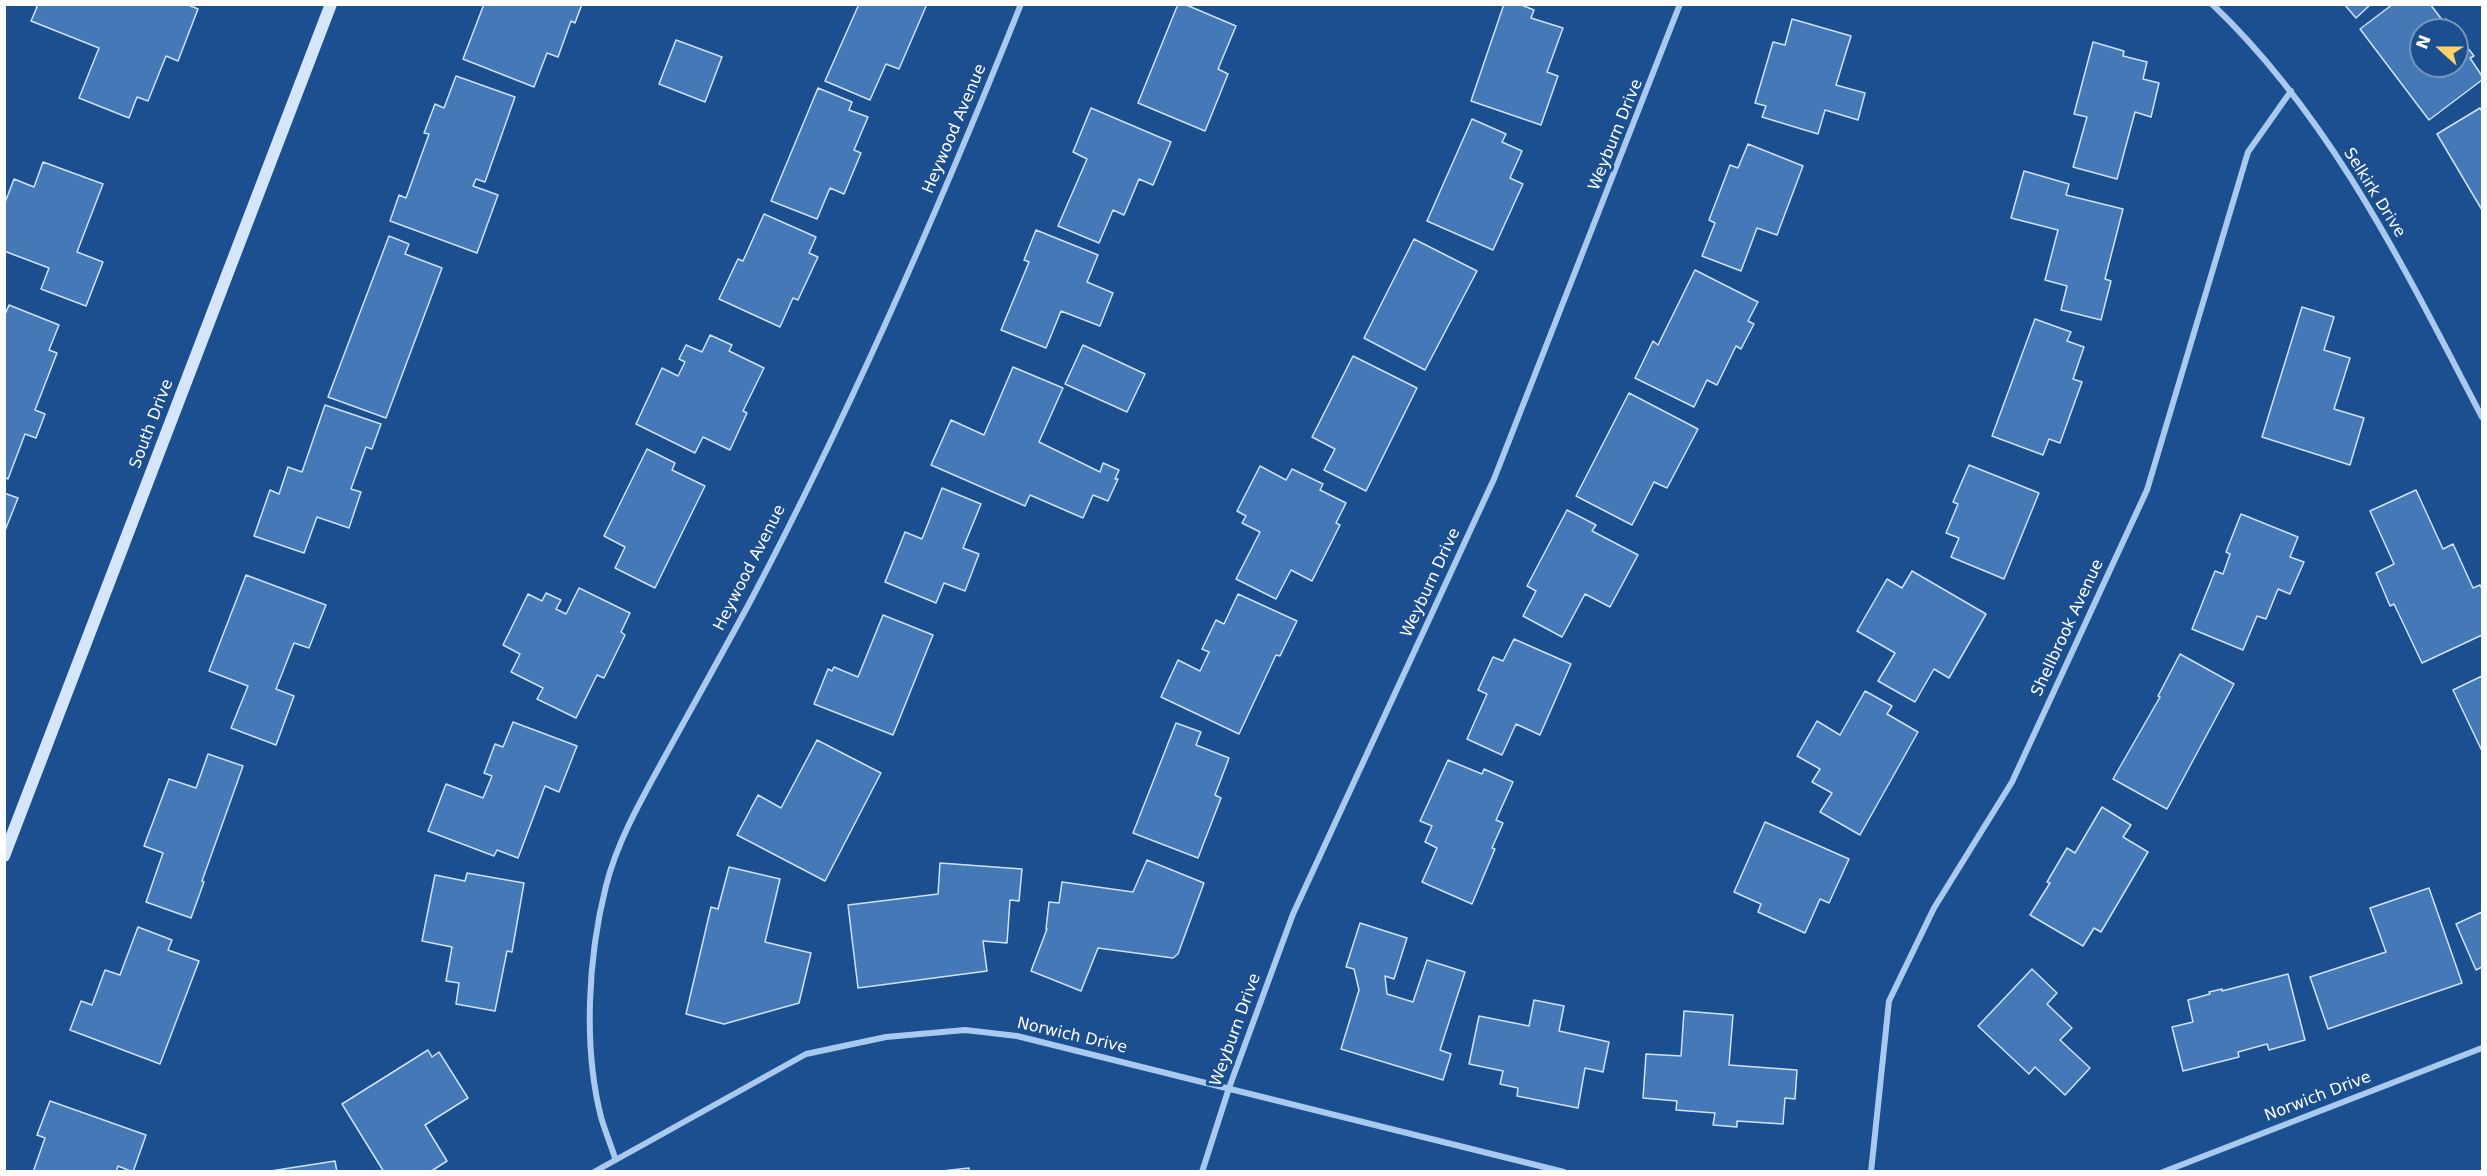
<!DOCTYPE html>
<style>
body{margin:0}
#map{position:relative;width:2487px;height:1176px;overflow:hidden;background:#1b4f8f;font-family:"DejaVu Sans",sans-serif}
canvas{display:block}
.frame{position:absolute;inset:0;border:6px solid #fff;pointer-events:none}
.north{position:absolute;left:2409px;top:18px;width:60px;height:60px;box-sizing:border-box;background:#1b4f8f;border:2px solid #7695bc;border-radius:50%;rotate:291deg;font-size:16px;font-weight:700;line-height:24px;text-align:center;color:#fff}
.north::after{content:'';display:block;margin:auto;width:21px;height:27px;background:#ffd166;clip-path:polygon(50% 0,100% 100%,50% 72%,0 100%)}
</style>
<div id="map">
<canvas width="2487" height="1176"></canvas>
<div class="frame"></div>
<div class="north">N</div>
</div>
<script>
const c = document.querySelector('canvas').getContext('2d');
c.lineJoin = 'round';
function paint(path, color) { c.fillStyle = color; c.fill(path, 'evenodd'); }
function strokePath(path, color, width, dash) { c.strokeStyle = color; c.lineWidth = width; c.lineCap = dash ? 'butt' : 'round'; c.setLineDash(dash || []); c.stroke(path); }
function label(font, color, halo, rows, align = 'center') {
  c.font = font + ' "DejaVu Sans",sans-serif'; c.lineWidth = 6; c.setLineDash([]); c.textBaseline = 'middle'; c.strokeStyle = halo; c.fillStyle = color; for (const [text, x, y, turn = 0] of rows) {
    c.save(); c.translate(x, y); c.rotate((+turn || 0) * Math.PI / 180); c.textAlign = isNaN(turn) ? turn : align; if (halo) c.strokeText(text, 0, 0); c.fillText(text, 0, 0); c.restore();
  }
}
const building = new Path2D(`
 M34,4H186L198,9L178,61L166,56L148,101L137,97L129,118L79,98L99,48L31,21L37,7Z
 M484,4H582L575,23L571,21L558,57L547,53L534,87L463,59Z
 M859,4H927L899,69L886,64L870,100L825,81Z
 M1178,4H1184L1236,26L1218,69L1228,74L1205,131L1138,103Z
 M1504,4H1519L1534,10L1531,18L1563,28L1547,72L1558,76L1541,125L1471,101Z
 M2344,4H2371L2356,18Z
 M2393,4H2430L2443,21L2446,19L2454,30H2421V66H2457V34L2474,56L2470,58L2482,76V80L2429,120L2360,29Z
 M1792,19L1851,36L1836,85L1865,93L1858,120L1825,110L1818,134L1762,117L1766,106L1755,103L1773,42L1785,45Z
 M676,40L722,57L705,102L659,84Z
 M2093,42L2124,51L2123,56L2147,62L2143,79L2159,83L2151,117L2135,112L2117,179L2073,167L2087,117L2074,114Z
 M456,76L515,97L485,182L476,179L473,186L498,195L477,253L390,221L399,195L406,198L429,134L424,133L435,104L444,108Z
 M818,88L852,102L849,110L868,117L854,150L861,153L844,194L830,188L817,219L771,201Z
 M1091,108L1171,142L1153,185L1139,179L1124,215L1113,210L1099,243L1058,226L1087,159L1073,152Z
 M2480,108L2482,112V210L2437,134Z
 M1472,119L1506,134L1502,142L1522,151L1510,178L1523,184L1493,250L1427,221Z
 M1748,144L1803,166L1777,235L1757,228L1741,271L1702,256L1715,223L1709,220L1730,165L1738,168Z
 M43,162L103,184L77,252L103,262L86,306L41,289L49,268L4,251V205L14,179L34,187Z
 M2024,171L2069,184L2066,195L2123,209L2105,279L2111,281L2101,320L2061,310L2067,286L2045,280L2058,230L2011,218Z
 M764,214L816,237L809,253L818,257L798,300L793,298L780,327L719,299L738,259L743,261Z
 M1036,230L1098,255L1087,282L1113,293L1100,326L1061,311L1046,348L1001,330L1029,262L1024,260Z
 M389,236L409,244L405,254L442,268L386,418L328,397Z
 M1414,239L1477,271L1425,370L1364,338Z
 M1695,270L1758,302L1748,321L1754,324L1741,349L1736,346L1717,385L1707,380L1694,407L1635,378L1653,341L1658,345Z
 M9,305L59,325L49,350L57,353L35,410L45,414L36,438L25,434L8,479L4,477V317Z
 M2302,307L2334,317L2324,350L2350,358L2334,409L2364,418L2350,465L2262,437Z
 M2035,319L2071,332L2067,341L2084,347L2073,379L2082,382L2060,443L2049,439L2043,455L1992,436Z
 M710,335L732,345L729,351L764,368L743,411L747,413L730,450L703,437L695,453L636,424L662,368L678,376L685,362L679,359L686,345L702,352Z
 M1083,345L1145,374L1127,412L1065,384Z
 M1353,356L1417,388L1366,491L1324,470L1335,449L1312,437Z
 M1013,367L1063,388L1039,442L1100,472L1103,463L1119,470L1115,479H1118L1108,501L1093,495L1083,518L1030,495L1025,506L931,465L951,420L984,435Z
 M1629,393L1698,429L1667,488L1654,482L1632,525L1576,496Z
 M325,405L381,424L372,449L366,447L351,489L361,492L349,528L317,517L304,553L254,536L270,490L279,494L288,467L302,472Z
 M647,449L675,463L672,470L705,486L655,588L615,568L625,547L604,536Z
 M1969,465L2039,493L2004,579L1951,557L1959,538L1946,533L1958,504L1953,502Z
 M1260,466L1286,480L1292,469L1323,484L1320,490L1346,503L1336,523L1340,525L1312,581L1291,570L1276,599L1236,579L1260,532L1242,523L1246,516L1237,511Z
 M942,488L981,504L963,548L979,554L965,591L944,583L936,603L885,582L905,532L922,539Z
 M2416,490L2443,549L2453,544L2473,588L2480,585L2482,589V635L2422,663L2394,604L2390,606L2376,573L2394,564L2370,511Z
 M4,493L18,498L4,533Z
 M1567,510L1596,525L1592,531L1638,555L1610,607L1585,594L1562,637L1523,616L1536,591L1527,586Z
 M2241,514L2298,537L2290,557L2304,562L2290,594L2278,589L2266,619L2257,616L2243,650L2192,629L2215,571L2223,574L2230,554L2226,552Z
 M1912,571L1986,614L1949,678L1934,669L1915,702L1878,681L1895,653L1857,631L1887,579L1902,588Z
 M246,575L326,605L309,648L294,643L276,689L294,696L276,745L231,728L248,686L209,671Z
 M579,588L630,613L621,632L625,635L604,678L597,675L576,718L537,699L543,688L511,672L520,654L503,645L528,594L542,601L546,593L561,600L556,609L566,614Z
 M1238,594L1297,621L1280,656L1276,655L1239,734L1161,697L1178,660L1200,671L1209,652L1202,649L1216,620L1224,624Z
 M883,615L933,635L893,735L814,704L828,669L832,671L834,667L858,677Z
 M1514,639L1571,664L1540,735L1516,724L1502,755L1467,739L1487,694L1478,690L1493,657L1503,661Z
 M2180,654L2234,684L2167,809L2113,779L2160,697L2158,696Z
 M2482,676V751L2453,690Z
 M1865,691L1892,706L1887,714L1918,732L1860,835L1820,812L1832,793L1812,782L1820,769L1797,756L1817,721L1840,735Z
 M513,722L577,746L559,792L545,786L518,858L497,850L494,856L428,831L446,784L483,798L492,776L484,773L495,744L503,747Z
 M1176,723L1201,732L1196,745L1229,758L1215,795L1221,798L1198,858L1133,833Z
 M817,740L881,773L825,881L737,835L758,795L781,808Z
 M208,754L243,766L202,881L204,882L191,918L146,902L163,853L144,846L169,779L196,788Z
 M1448,760L1482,774L1484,769L1513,782L1496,820L1503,823L1492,848L1495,849L1472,904L1422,882L1437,848L1425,842L1432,826L1420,821Z
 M2102,807L2131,825L2123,837L2148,852L2101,932L2094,928L2083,946L2030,915L2050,883L2047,882L2067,848L2075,853Z
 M1765,822L1849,859L1829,903L1820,899L1805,933L1758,912L1761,904L1734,892Z
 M1147,860L1204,883L1178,954L1173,958L1098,948L1081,991L1031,971L1047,929H1046L1049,902L1059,903L1062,882L1133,892Z
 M940,863L1022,869L1019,901L1010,900L1007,943L983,941L987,971L858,988L848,905L938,894Z
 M729,867L780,879L765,942L811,953L799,1003L724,1024L686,1014L711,907L718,909Z
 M467,873L524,883L512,952L507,951L495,1011L456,1004L459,983L446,981L452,947L422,941L435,875L465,881Z
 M2429,888L2462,983L2328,1029L2310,977L2386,952L2370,908Z
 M2482,912V967L2476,970L2456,924Z
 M1360,923L1407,938L1394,979L1385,976L1387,994L1413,1002L1427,960L1465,972L1440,1050L1451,1054L1443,1080L1341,1049L1359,990L1354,969L1346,967Z
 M138,927L172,940L168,950L199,961L160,1064L70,1030L81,1001L92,1005L105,970L120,975Z
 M2032,969L2057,993L2047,1004L2072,1028L2060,1040L2090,1068L2065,1095L2035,1067L2029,1074L1978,1026Z
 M2288,974L2305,1040L2269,1050L2267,1044L2238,1052L2239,1057L2183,1071L2172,1027L2193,1022L2188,1000L2210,994L2209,992L2222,989V991Z
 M1534,1000L1564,1006L1559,1031L1609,1042L1603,1072L1585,1068L1578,1108L1517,1096L1518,1088L1500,1084L1503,1071L1469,1064L1479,1016L1529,1026Z
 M1684,1011L1733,1015L1729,1065L1797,1070L1795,1099L1785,1098L1783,1124L1737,1121V1127L1713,1125L1715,1113L1676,1110L1677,1101L1643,1098L1646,1054L1681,1056Z
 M428,1050L432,1057L439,1052L468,1098L425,1125L447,1161L430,1172H384L342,1104Z
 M50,1101L146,1135L133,1172L118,1166L116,1172H33L45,1138L37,1135Z
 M335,1161L337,1172H264Z
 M969,1168V1172H933Z`);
paint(building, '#4478b7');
strokePath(building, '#cfe3fa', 1.5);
strokePath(new Path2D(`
 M2212,4C2333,119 2406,272 2482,417
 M615,1158C611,1145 605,1131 601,1117C583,1046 588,957 606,886C617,842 641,800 663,760C692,707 722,654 751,600C852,408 940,207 1021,4
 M594,1172L806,1054L886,1037L965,1030L1017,1036L1564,1172
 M1202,1172L1229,1088L1293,914L1494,479L1680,4
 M1871,1172L1889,1001L1934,908L2012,782L2147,490L2248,152L2291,91
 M2163,1172L2482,1048`), '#a9c9ee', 6);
strokePath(new Path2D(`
 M4,856L331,4`), '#d6e6fa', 12);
label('16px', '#fff', '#1b4f8f', [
 ["Heywood Avenue",955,129,-67],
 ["Weyburn Drive",1616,135,-68],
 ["Selkirk Drive",2374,193,58],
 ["South Drive",152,424,-69],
 ["Heywood Avenue",750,568,-63],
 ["Weyburn Drive",1431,583,-65],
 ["Shellbrook Avenue",2068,628,-65],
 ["Weyburn Drive",1236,1030,-70],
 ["Norwich Drive",1072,1036,13],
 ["Norwich Drive",2318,1097,-21]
]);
</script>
